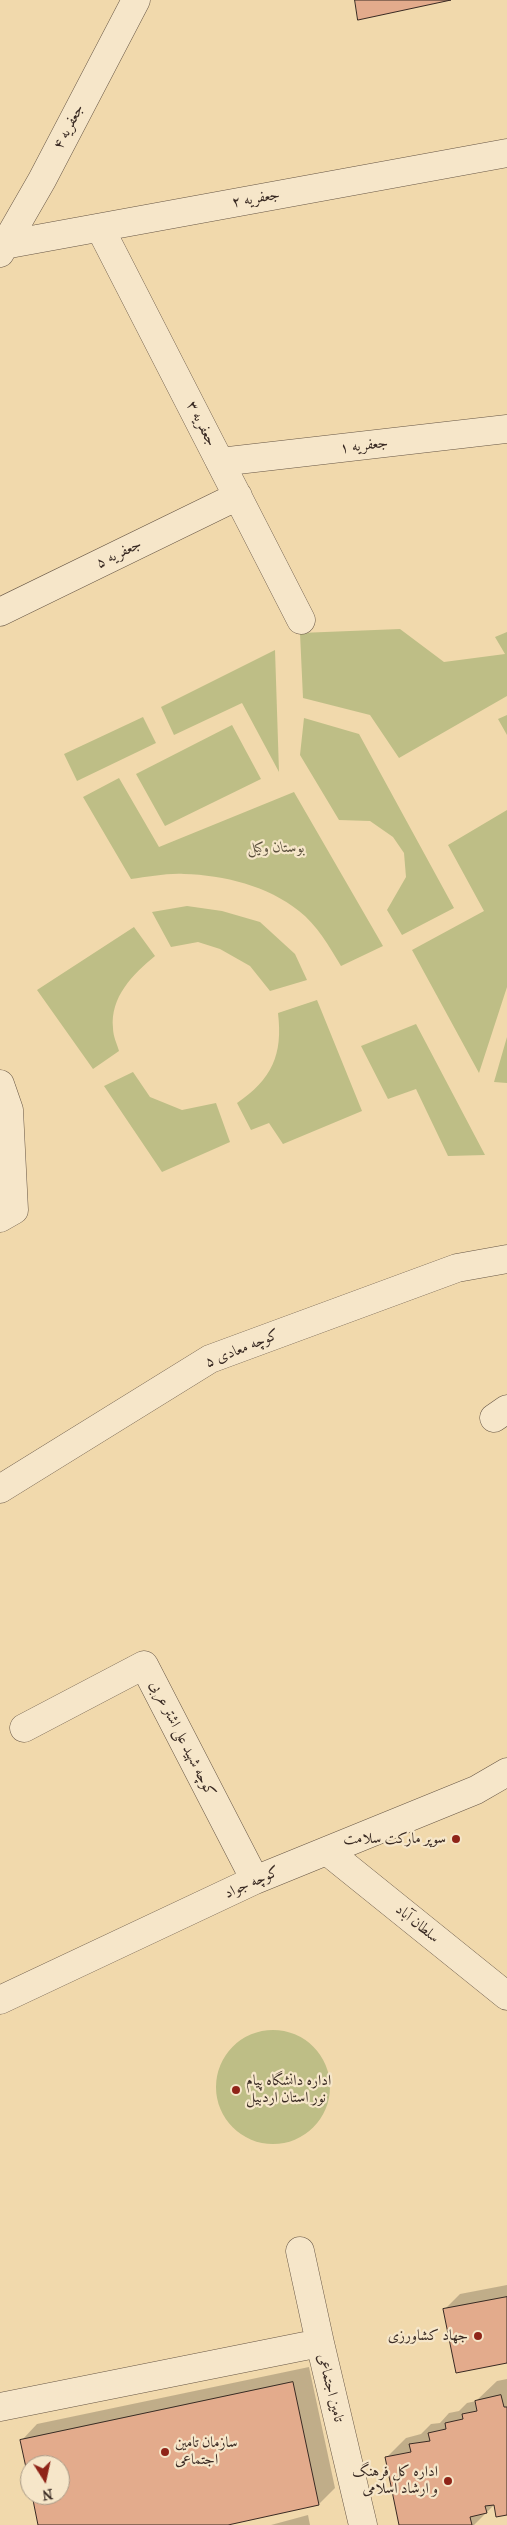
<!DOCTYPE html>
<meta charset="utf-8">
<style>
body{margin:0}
#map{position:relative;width:507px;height:2525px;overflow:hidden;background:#f1d9ac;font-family:"IM FELL French Canon",serif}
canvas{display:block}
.north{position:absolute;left:20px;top:2455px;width:50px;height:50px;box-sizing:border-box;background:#f6e6c9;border:1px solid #aa9b87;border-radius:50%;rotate:170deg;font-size:14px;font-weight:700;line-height:20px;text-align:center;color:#392a23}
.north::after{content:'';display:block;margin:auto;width:18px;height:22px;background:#8f2418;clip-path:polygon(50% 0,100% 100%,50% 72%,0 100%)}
</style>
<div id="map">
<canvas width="507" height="2525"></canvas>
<div class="north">N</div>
</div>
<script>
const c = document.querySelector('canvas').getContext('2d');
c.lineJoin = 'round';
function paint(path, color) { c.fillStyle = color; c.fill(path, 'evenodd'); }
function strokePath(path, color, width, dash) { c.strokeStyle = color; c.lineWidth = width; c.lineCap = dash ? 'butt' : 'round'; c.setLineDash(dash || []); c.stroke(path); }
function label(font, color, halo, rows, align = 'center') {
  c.font = font + ' "IM FELL French Canon",Amiri,serif'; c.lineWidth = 4.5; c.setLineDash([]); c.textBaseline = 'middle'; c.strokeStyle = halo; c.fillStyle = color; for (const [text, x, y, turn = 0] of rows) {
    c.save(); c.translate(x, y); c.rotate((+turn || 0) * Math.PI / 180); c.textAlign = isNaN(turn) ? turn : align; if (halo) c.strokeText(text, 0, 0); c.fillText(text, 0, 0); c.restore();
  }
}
paint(new Path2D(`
 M400,629L444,662L505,654L495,637L507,632V696L399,758L370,715L303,698L300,633Z
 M275,650L279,772L242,703L174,735L161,707Z
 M507,715V735L498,719Z
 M143,717L156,743L77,781L64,754Z
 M304,718L359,734L454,908L402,935L387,910L406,877L404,853L393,837L370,821L339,820L300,755Z
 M232,725L261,779L165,826L136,774Z
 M119,778L159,847L294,792L383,946L341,966C329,946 317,925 299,911C268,886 224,875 184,874C167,873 148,877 131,879L83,797Z
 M507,810V987L479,1073L412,950L484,911L448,845Z
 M187,906L222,911L260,922L295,954L307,980L270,991L250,966L220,949L198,942L171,947L152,912Z
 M134,927L155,956C133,974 110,997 113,1028C113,1036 117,1044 119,1051L93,1069L37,990Z
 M317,1000L362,1111L283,1144L269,1123L251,1130L237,1103C272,1079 283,1055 278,1013Z
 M416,1024L485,1155L448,1156L416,1089L388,1099L361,1046Z
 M507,1037V1083L494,1082Z
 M133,1072L150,1097L182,1110L216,1103L230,1142L162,1172L104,1086Z
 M216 2087a57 57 0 1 1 114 0a57 57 0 1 1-114 0Z`), '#bebe86');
paint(new Path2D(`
 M507,2285V2361L444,2310L460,2294Z
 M309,2367L335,2488L319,2504L222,2525H39L33,2495H60V2465H30V2480L22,2440L37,2424Z
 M507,2379V2514L495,2504L474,2525H400L386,2458L406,2438L421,2434L431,2424L440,2423L449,2413L459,2411L467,2403L476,2401L497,2381Z
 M308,2515L310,2525H271Z`), '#0003');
const building = new Path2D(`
 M355,0H451L358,20Z
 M507,2297V2363L456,2373L443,2309Z
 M293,2382L319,2505L228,2525H38L32,2495H60V2465H30V2486L20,2440Z
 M501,2395L504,2407H507V2515L496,2517L494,2505L485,2506L487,2513L470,2517L472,2525H399L385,2457L411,2452L409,2444L430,2441L428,2433L446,2429L445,2423L463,2419L462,2414L477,2411L475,2401Z`);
paint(building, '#e3ab8c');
strokePath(building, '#392a23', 1);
const minor = new Path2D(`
 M100,228L301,620
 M4,245L507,153
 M0,253L42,180L136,0
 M220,462L507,429
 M0,612L238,496
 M0,1084L9,1110L14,1210L0,1218
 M494,1418L507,1409
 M0,1489L210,1359L457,1268L507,1259
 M24,1728L144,1665L255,1880
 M327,1851L507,1996
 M0,2000L255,1880L476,1790L507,1772
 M300,2251L320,2343L363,2525
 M0,2407L320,2343`);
strokePath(minor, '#675645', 29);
strokePath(minor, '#f6e6c9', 28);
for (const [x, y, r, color] of [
 [456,1839,5,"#8f2418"],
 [236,2090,5,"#8f2418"],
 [478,2336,5,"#8f2418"],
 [165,2452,5,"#8f2418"],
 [448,2481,5,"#8f2418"]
]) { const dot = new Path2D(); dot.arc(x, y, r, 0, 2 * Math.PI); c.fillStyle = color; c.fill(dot); strokePath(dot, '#f6e6c9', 2); }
label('15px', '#392a23', '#f6e6c9', [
 ["جعفریه ۴",69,127,-62],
 ["جعفریه ۲",256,199,-10],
 ["جعفریه ۳",201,424,63],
 ["جعفریه ۱",364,446,-7],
 ["جعفریه ۵",119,554,-26],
 ["کوچه معادی ۵",242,1349,-22],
 ["کوچه شهید علی اشتر عربی",182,1739,63],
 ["کوچه جواد",252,1883,-24],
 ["سلطان آباد",417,1924,39],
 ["تامین اجتماعی",330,2388,76]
]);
label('italic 15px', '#5a4f3c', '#f6e6c9', [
 ["بوستان وکیل",276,848]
]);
label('15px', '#392a23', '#f6e6c9', [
 ["سوپر مارکت سلامت",446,1839],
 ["اداره دانشگاه پیام",246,2081,"left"],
 ["نور استان اردبیل",246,2098,"left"],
 ["جهاد کشاورزی",468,2336],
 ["سازمان تامین",175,2443,"left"],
 ["اجتماعی",175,2460,"left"],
 ["اداره کل فرهنگ",438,2472],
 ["و ارشاد اسلامی",438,2489]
], 'right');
</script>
